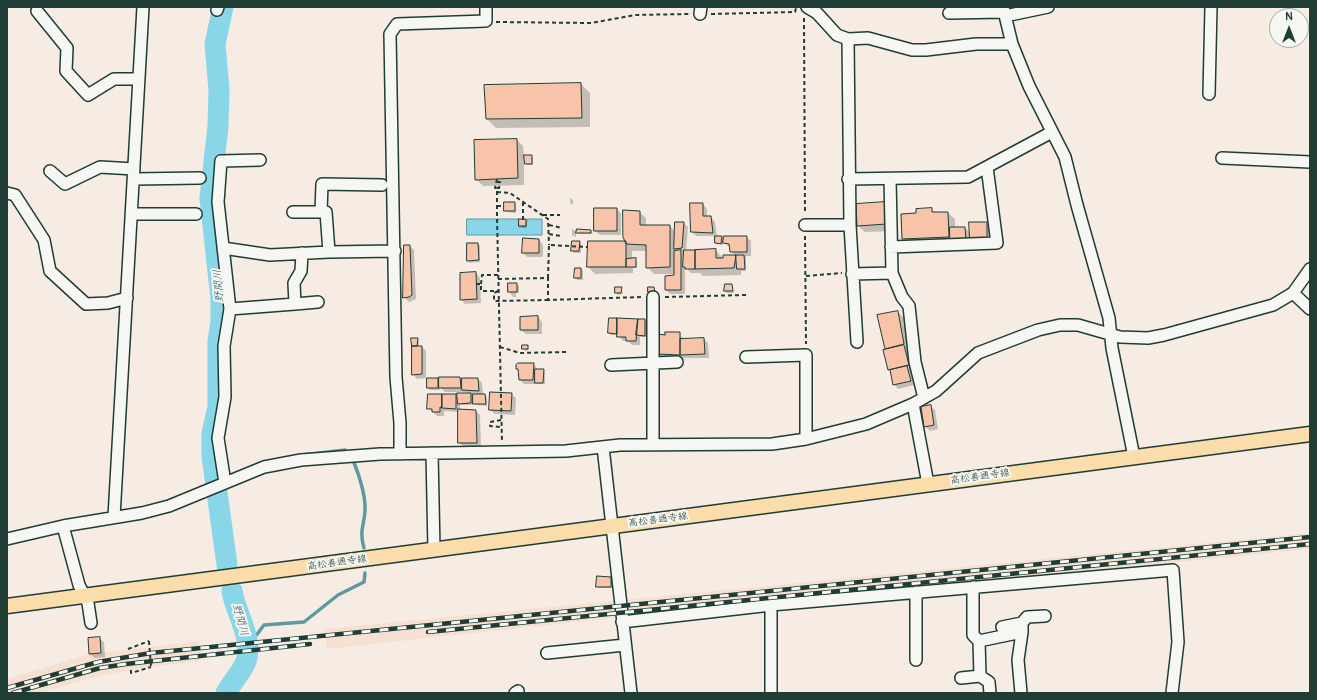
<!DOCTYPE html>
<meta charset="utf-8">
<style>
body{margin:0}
#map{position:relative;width:1317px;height:700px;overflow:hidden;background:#f6ece3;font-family:Pangolin,sans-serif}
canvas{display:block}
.frame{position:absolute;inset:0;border:8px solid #1f3d34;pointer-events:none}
.north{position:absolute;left:1269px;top:8px;width:40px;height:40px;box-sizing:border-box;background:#f6f6f2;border:1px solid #a0aca6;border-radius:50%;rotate:0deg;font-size:11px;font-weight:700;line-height:16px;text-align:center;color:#1f3d34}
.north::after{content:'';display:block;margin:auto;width:14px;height:18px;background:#1f3d34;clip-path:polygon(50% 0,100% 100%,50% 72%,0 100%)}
</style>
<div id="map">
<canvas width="1317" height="700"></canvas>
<div class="frame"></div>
<div class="north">N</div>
</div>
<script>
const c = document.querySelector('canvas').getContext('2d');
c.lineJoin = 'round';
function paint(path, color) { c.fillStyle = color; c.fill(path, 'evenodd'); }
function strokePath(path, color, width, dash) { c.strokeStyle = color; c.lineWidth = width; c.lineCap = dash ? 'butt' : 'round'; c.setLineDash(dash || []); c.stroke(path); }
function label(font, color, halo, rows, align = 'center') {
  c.font = font + ' Pangolin,"Klee One",sans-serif'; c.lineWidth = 4; c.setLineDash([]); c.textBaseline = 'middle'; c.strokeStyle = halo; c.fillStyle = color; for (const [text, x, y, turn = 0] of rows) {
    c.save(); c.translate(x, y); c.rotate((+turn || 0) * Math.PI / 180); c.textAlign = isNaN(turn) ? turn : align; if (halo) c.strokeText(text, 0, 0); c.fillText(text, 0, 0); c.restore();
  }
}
paint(new Path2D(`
 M1310,533V549L622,617L327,649L325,629Z
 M88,638L101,653L199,641L201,661L151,667L102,675L40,693H7V679L10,678L89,654Z`), '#f6e0d2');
const water = new Path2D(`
 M467,219H519V227L526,226L527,219H542V235H467Z`);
paint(water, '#88d6e7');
strokePath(water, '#5e999f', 1);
paint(new Path2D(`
 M581,84L590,93V127L496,128L487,119Z
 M517,140L523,146L524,156H531L533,158V165H528L524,161V185L483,186L476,179Z
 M570,198L573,200V205L570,203Z
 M514,203L516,205V213L507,212L505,210Z
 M885,203L893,231L865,232L858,226Z
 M703,204L707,209V217H711L715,222L717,237H721L725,240L746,237L751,241V256H746V271H741V275L703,276L700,273H691L685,267V294H670L666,290L675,274H654L647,267V251H632V259L637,261V268H633V273L595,274L588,267L627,242L639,212L646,218V226H670L675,232L684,223L688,227L686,251L715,250L724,259L736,256L731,251V248L723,242V245L716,243V236H696L692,232Z
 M595,209H617L621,214V235H600L595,231Z
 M931,209L935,213H948L955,219V228H965L971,233L986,223L991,227V243L975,244L969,238L970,245H910L903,238L917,214Z
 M525,220L527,222V228H522L520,226Z
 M572,229L576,231V237L572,235Z
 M591,231L593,234H579L577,232Z
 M539,240L543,245V257H527L523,253Z
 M579,242L581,244V253H574L572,251Z
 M478,244L480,246V262L470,263L468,261Z
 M410,246L414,250L416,299L409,302L404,297Z
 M581,269L583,271V280H577L576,278Z
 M476,273L480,278L481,303L465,304L461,299Z
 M517,284L519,286V293H516V297H513L509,291Z
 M732,285L734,293H727L725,291Z
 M621,288L623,294L618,295L616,293Z
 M898,312L904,318L913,369L910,370L914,385L898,389L894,384L891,372L889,369L888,350L886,348Z
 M538,317L542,322V334H526L521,330Z
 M645,320L647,321V337H640V345H632L628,341H623L618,335H611L609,333Z
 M679,333L684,340L704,339L708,343L709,358H663L658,354L659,335Z
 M417,339L419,341V347H422L426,351V378L417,379L413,374Z
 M523,346H527L529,350L525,351Z
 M534,364L538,370L545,372V384H524L520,380L519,371L517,368Z
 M460,378L463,382L478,379L482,383L483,395L487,397V406L476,405L473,402V405H461L460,403V411H476L480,415L481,447H464L459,442V412L444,411V416H437L429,408L455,395L459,399L468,394L466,392H445L440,387V390H430L428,388L438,379L440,382Z
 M511,394L516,398L515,415L495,414L490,410Z
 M930,406L935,410L938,429L930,431L925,426Z
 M598,577L611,578L613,580V588H599L597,586Z
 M99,638L104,642L105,657L95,658L90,654Z`), '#0003');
strokePath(new Path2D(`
 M303,455L345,450
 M353,460C359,475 366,494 365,511C364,526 359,531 364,548
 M235,693L251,669L255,656V637L264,625L304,622L338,595L364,582L365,573`), '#5e999f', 3.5);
strokePath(new Path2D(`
 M223,7L215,44L219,90L218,126L210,198L221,299V322L218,341V407L212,433V456L227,565
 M226,693C232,681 244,671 247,658C252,635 235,612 232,591`), '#88d6e7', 21);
const building = new Path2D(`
 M581,83L582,118L486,119L484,85Z
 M517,139L518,178L475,180L474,140Z
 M524,155H532V164H525Z
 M504,202H515V211H504Z
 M885,202L887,224L857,226L856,204Z
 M690,203H703V216H711L713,233L691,232Z
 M594,208H617V231H594Z
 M932,208V212H948L949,237L902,239L901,214L916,213V209Z
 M623,210L640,211V225H670V267L646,268V245L626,244L623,237Z
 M519,219H526V226H519Z
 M675,222H684L682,248L674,249Z
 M969,222H987V239L970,240Z
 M950,227H965L966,241H950Z
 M577,229L591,230V233H576Z
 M715,236H722L721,244L715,243Z
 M724,236H747V252H730L729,244L723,243Z
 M523,238L539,239V253H522Z
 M572,241H580L579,251H571Z
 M588,241H626V267H587Z
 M467,243H478L479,260L467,261Z
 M404,245H410L412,295L409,297L403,298Z
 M716,249V258H723V255H736L734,268L695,269V250Z
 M681,250V290H665V276L674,275V251Z
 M684,250H695V269H685V267H683Z
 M736,255H744L745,269H737Z
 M636,258V267H626V259Z
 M575,268H581V278H574Z
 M476,272L477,299L460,300V273Z
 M508,283H517V292H508Z
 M725,284H732L733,291H724Z
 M615,287H622L621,293H615Z
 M648,287H654L655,292H648Z
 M898,311L904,344L885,349L877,315Z
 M538,316V330H520V317Z
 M609,318H617V334L608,333Z
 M617,318L638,319L636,341H626V337H617Z
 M638,319H645V336L636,335Z
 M665,332H680V355L657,354L658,334L665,335Z
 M411,338H418L417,346H412Z
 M704,338L705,354L680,355V339Z
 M522,345H528V349H522Z
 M904,345L909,365L888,370L883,350Z
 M412,346H422V374L412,375Z
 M518,363H534L533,380H519L518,369H516V365Z
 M907,366L911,381L893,385L890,370Z
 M535,369H544L543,383H535Z
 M439,377H460L461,388H439Z
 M427,378H438V388H427Z
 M462,378H478L479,391L462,390Z
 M490,392L512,393L511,411L489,410Z
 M457,393H471V403L458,404Z
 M428,394H442V408L440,407V412H432V409H427Z
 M442,394H456V409L442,408Z
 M473,394H485L486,404H473Z
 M931,405L934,425L924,427L921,407Z
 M458,409L476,410L477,443H458Z
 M597,576L611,577V587H596Z
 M100,637L101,653L89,654L88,638Z`);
paint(building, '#f7c3a9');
strokePath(building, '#1f3d34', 1);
const minor = new Path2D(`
 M807,7L817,13L837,35L848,39L868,38L912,50H926L976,44H1012
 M1003,7L1012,44L1029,86L1065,157L1077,205L1109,318L1112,348L1134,457
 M217,10L218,7
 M37,11L67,48L66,71L88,95L114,79H138
 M949,13L1004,12
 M700,14L701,7
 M1005,16L1048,7
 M848,39L850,225L857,342
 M1209,94L1211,7
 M1222,158L1310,162
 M50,171L65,184L100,167L134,169
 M134,179L200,178
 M848,179L968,177L1052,132
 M890,179L892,273L902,297L909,306L915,362L924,398
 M7,193L15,195L44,240L50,271L86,304L108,303L127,298
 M321,212L322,184L382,185
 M132,214H196
 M805,225H850
 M891,247L997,243L987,167
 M223,248L270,255L329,252L326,212H293
 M329,252L395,251
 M852,274L892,273
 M1293,293L1310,309
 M653,297V445
 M295,304L318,302
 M230,309L295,304L294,283L301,271L302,253
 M746,357L806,355V439
 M611,365L677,362
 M913,404L928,484
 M603,447L631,693
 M432,453L434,550
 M400,454V423L396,377L390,34L397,24L486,21V7
 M225,483L218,438L225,397L224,346L230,309L218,202L221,161L260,160
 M114,517L143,7
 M63,526L79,585L88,603L91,623
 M7,539L63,526L142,513L169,506L264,467L301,460L380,454L566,451L620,445L772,444L806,439L866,424L913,404L936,391L978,353L1038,330L1060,325H1078L1120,337L1148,338L1164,335L1273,305L1293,293L1310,269
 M973,587V635L979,641L1022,632L1018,660L1021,693
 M916,592V660
 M771,605V693
 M622,622L771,605L1173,570L1178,642L1172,693
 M1002,627L1022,623
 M1022,632V623L1027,617L1045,616
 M979,641L980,676
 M547,653L625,645
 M961,678L980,676L989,682L990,693
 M515,693L518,691`);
const major = new Path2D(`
 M7,606L1310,434`);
strokePath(minor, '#1f3d34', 14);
strokePath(major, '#1f3d34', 17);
strokePath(new Path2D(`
 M711,14L795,12L796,8
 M804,18L805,214
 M496,22L591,23L635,15L689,14
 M497,179L495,188H497
 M497,182H500L499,188H497V216L502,442
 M497,192L510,193L548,219L549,245
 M497,206H504
 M543,215H560
 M523,220V203
 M549,225L562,228
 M549,234L561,236
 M805,236L806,344
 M806,276L842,273
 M548,278L549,245L588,247
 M498,279L548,278V300L642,297
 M476,284H481V291H497
 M481,284L482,275H498
 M498,291L494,293V301L548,300
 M665,297L746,295
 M500,347L520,353L568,352
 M501,420L490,422V426L501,427
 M128,649L149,641
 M131,670V673L151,667`), '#1f3d34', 2, [4, 3]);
strokePath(minor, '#f6f6f2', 11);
strokePath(major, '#fbddab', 14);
const rail = new Path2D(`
 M428,632L1310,544
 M7,688L98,662L151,653L1310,537
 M13,693L100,668L126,664L310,644`);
strokePath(rail, '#1f3d34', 4.5);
strokePath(rail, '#f6f6f2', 3, [9]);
strokePath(new Path2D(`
 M149,641L151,667`), '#1f3d34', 2, [4, 3]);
label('10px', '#1f3d34', '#f6f6f2', [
 ["高松善通寺線",980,477,-8],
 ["高松善通寺線",658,520,-7],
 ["高松善通寺線",337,563,-8]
]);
label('italic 11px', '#345c58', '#f6f6f2', [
 ["野間川",219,286,-94],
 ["野間川",240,620,74]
]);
</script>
